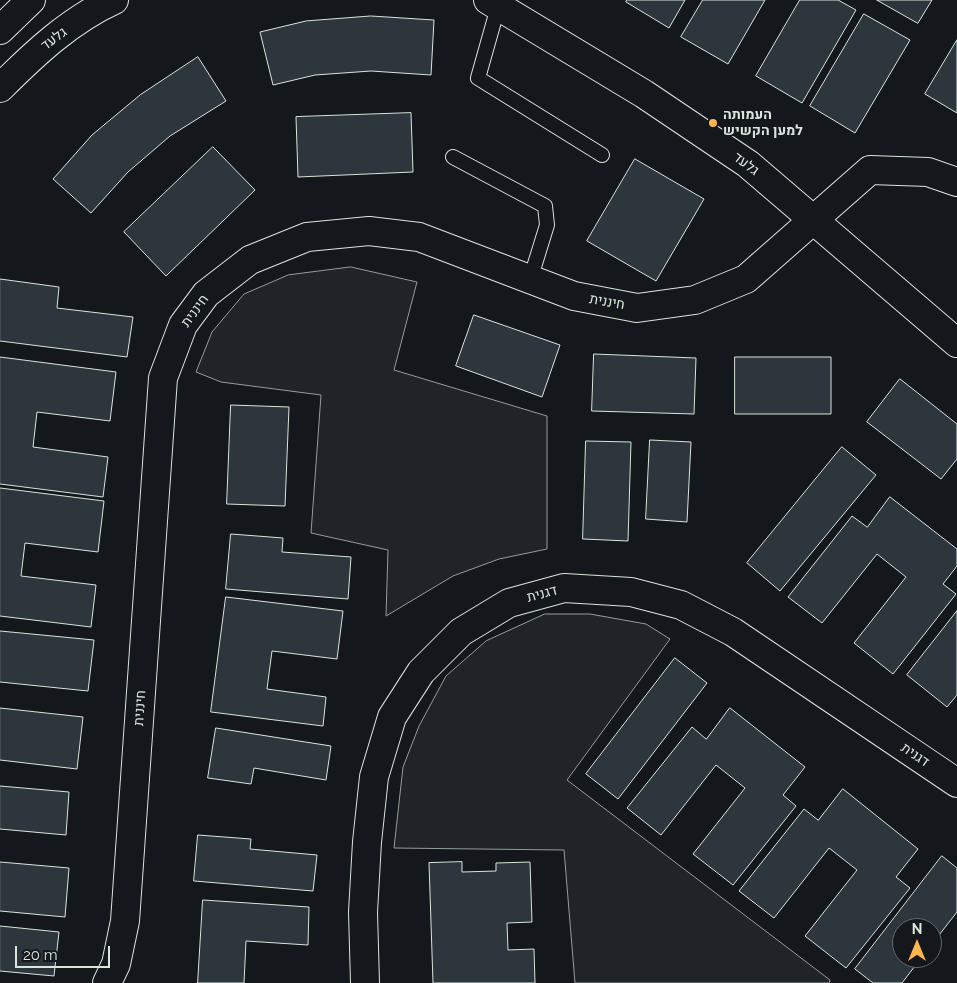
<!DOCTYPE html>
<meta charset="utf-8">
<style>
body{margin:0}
#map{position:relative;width:957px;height:983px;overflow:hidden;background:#14181c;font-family:Raleway,sans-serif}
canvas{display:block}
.north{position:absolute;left:892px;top:918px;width:50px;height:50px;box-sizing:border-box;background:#14181c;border:1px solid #626a69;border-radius:50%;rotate:0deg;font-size:14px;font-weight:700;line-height:20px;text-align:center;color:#d8e6dc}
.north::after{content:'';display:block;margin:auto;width:18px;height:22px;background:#ffb74d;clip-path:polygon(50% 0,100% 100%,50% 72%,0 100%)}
.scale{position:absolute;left:15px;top:946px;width:95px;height:22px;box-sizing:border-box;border:2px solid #d8e6dc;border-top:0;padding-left:6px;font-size:15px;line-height:18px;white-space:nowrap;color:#d8e6dc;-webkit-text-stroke:4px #14181c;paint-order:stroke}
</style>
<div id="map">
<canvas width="957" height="983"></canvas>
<div class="north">N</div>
<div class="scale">20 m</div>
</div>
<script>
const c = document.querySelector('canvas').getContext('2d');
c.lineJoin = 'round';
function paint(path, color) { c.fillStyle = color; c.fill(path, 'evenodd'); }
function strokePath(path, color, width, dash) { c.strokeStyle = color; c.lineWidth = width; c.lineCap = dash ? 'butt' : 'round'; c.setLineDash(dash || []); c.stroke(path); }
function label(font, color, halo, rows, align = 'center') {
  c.font = font + ' Raleway,Heebo,sans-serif'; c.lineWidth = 4; c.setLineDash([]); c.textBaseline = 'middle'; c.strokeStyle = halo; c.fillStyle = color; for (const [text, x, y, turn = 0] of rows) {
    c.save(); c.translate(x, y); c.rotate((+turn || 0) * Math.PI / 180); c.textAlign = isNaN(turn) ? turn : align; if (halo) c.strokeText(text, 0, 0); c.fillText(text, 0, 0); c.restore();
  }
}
const green = new Path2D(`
 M351,267L417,282L394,370L547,416V549L499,559L453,576L386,616L388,550L311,533L321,395L221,382L196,372L212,332L244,294L288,275Z
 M545,614H590L646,624L670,639L567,780L830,980L829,983H575L564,850L394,848L403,767L419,726L446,676L486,641Z`);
paint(green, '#202428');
strokePath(green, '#939e99', 1);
const building = new Path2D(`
 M627,0H685L669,28L626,2Z
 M703,0H765L728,64L681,37Z
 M800,0H838L856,10L802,103L756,76Z
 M877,0H932L918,23Z
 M864,14L910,40L855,133L810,106Z
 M371,16L434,20L431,75L371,71L315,75L273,85L260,32L306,21Z
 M957,40V113L925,94Z
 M198,57L226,101L170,136L128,172L91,213L53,179L92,135L140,95Z
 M411,113L413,172L298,177L296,117Z
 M213,147L255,190L166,276L124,232Z
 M635,159L704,199L656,281L587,241Z
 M0,279L59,287L57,308L133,317L127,357L0,341Z
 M474,315L560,345L542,397L456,366Z
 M594,354L696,358L694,414L592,411Z
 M0,357L116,372L110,421L37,412L33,447L108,457L103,497L0,484Z
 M735,357H831V414H735Z
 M900,379L957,424V459L941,479L867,422Z
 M231,405L289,407L285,506L227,504Z
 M650,440L691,442L687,522L646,519Z
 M586,441L631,442L628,541L583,539Z
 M842,447L876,475L780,591L747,563Z
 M0,488L104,501L98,552L25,543L21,576L96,585L91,627L0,616Z
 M890,497L957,549V566L943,584L956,594L893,674L854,643L906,577L877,554L822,623L788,597L852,516L867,527Z
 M231,534L283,538L282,552L351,557L348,599L226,589Z
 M226,597L343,611L337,659L272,651L267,689L326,697L323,726L211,712Z
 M957,611V695L947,707L907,675Z
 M0,631L94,640L88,691L0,682Z
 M675,658L707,683L618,799L586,774Z
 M0,708L83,717L77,769L0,760Z
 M730,708L805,767L783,795L796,806L733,885L693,854L745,788L716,765L661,835L627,808L692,727L706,739Z
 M216,728L331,746L326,780L254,768L251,784L208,778Z
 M0,786L69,792L66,835L0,829Z
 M843,789L918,849L896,877L910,888L846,968L805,936L857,870L829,848L774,918L739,891L804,809L818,820Z
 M198,835L251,839L250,849L317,855L313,891L194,881Z
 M942,856L957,868V912L932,944V928H902V958H921L902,983H873L855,969Z
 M0,862L69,868L65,917L0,911Z
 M462,862V872L496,871V863L530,862L532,922L507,923L508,950L534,949L535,983H433L429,863Z
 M203,900L309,907L308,945L246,941L244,983H198Z
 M0,926L59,932L54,976L0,971Z`);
paint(building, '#2c363c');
strokePath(building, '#d8e6dc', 1);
const service = new Path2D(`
 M498,7L478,78L602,155
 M453,157L545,206L547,225L530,280`);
const minor = new Path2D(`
 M107,983L116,964L125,921L163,378L183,325L206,294L250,260L307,237L369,231L419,237L574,296L637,308L695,300L746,279L870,170L928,172L957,182
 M365,983L363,912L367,842L374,777L392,717L421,672L461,632L509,603L564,588L631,592L681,605L733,632L957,783`);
const tertiary = new Path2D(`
 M488,0L644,94L748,164L957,343
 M0,30L31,0
 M0,88C34,54 70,20 114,0`);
strokePath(service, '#d8e6dc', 16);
strokePath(minor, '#d8e6dc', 30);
strokePath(tertiary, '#d8e6dc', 30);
strokePath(service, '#14181c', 14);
strokePath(minor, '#14181c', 28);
strokePath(tertiary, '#14181c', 28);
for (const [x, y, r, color] of [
 [713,123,5,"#ffb74d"]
]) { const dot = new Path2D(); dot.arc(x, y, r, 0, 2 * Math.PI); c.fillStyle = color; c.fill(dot); strokePath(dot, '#14181c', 2); }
label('14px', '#d8e6dc', '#14181c', [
 ["גלעד",54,39,-36],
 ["גלעד",746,164,37],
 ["חיננית",607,302,10],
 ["חיננית",195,311,-54],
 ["דגנית",542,594,-15],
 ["חיננית",140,708,-86],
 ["דגנית",915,755,34]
]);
label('bold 14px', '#d8e6dc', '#14181c', [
 ["העמותה",723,115],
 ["למען הקשיש",723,131]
], 'left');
</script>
